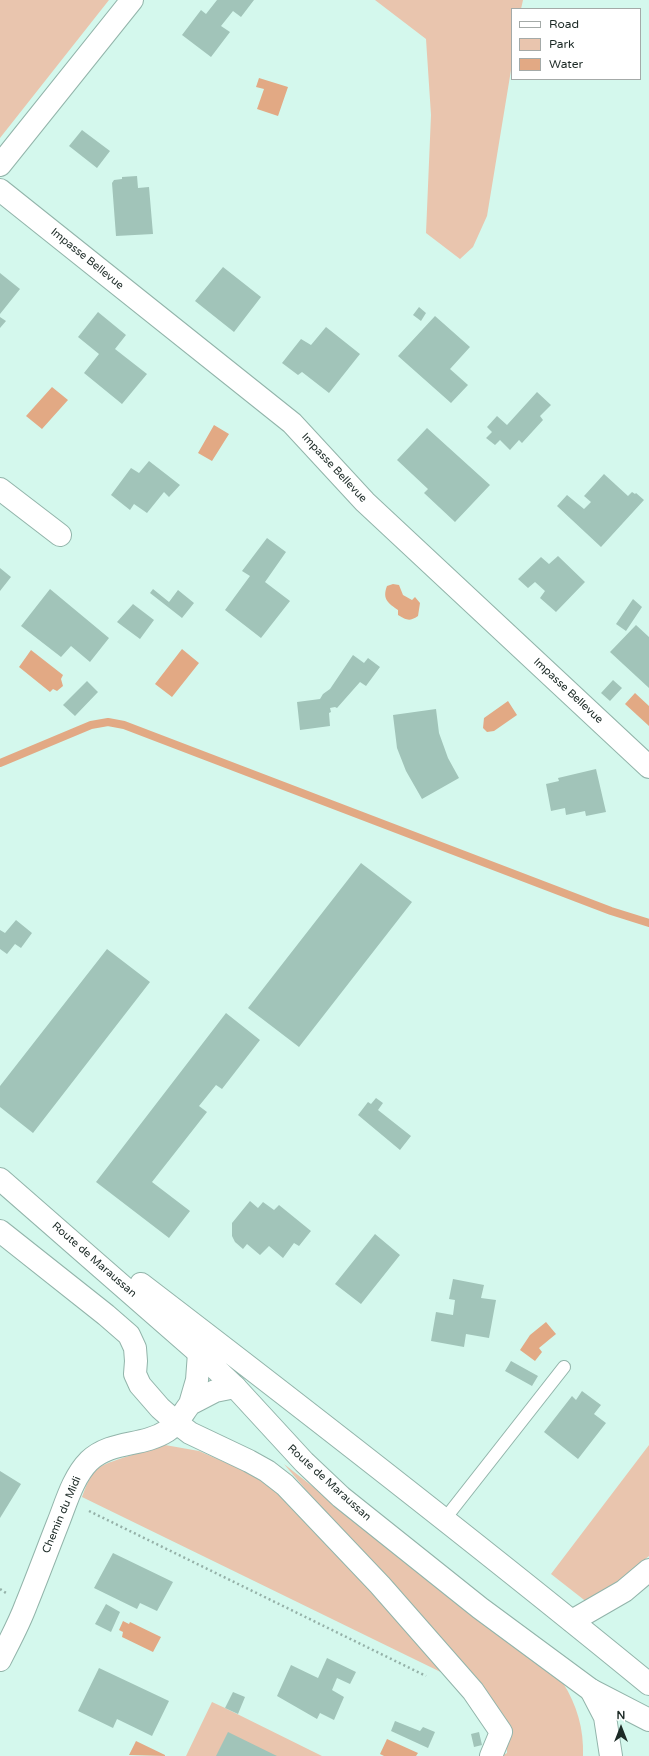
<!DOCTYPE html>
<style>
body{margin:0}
#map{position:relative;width:649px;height:1756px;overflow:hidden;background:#d4f8ed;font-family:"Varela Round",sans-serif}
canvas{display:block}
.legend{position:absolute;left:511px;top:8px;width:130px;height:72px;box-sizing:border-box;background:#fff;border:1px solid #a4aaa8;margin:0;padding:5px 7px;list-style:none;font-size:12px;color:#1c2a26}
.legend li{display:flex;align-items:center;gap:8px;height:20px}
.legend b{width:20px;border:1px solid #a4aaa8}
.north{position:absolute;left:601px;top:1708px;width:40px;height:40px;-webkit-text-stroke:3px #fff;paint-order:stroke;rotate:0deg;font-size:11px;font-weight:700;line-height:16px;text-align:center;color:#1c2a26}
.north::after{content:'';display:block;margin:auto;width:14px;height:18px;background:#1c2a26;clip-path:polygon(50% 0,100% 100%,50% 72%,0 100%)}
</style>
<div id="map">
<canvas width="649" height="1756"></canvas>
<ul class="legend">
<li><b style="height:5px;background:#fff"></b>Road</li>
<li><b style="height:11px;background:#e9c5ae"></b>Park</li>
<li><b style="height:11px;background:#e2a984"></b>Water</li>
</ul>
<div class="north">N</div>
</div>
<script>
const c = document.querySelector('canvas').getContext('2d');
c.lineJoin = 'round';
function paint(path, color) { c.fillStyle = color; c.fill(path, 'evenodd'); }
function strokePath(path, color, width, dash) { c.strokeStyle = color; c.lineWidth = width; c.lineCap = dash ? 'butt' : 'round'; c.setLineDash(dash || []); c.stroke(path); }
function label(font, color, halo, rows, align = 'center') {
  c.font = font + ' "Varela Round",sans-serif'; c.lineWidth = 4; c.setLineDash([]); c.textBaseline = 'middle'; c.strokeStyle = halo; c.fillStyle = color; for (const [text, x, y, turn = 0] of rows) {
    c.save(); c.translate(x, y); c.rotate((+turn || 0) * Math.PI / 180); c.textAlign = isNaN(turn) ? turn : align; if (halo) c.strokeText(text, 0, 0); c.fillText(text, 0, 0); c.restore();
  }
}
paint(new Path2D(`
 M0,0H109L0,138Z
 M375,0H523L521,9H512V64L487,216L473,247L460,259L426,233L431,115L426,39Z
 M165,1445L199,1451L245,1471L270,1486L344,1557L455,1679L82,1497C85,1489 89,1476 97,1469C106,1461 151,1450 165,1445Z
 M649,1445V1556L610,1589L588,1603L551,1574Z
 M284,1464L563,1683C577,1705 584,1729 583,1756H501L507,1753L506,1726Z
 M212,1702L225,1708L322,1756H186Z`), '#e9c5ae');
paint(new Path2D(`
 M259,78L288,87L278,116L257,109L264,89L256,87Z
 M52,387L68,400L42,429L26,416Z
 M214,425L229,434L212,461L198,453Z
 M393,584L399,585L403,595L412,600L415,597L420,603L418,616C409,622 407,620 398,615V610C388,603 382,599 387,586Z
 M182,649L199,663L172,697L155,684Z
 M31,650L63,675L61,679L63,686L57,691L53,689L50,692L19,667Z
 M635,693L649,706V726L625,704Z
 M508,701L517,715L494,731L487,732L483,728L484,718Z
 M546,1322L556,1334L539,1348L542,1352L535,1361L520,1350L530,1335Z
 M123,1621L129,1624L130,1622L161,1637L153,1652L122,1637L123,1632L119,1630Z
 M387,1739L418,1753L416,1756H384L380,1754Z
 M136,1741L165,1755V1756L129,1755Z`), '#e2a984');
strokePath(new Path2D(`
 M0,763L91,725L108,722L124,725L611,911L649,923`), '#e2a984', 8);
paint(new Path2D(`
 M217,0H254L241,17L233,11L221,26L230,32L211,57L182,35L201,10L206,14Z
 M82,130L110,151L97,168L69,146Z
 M137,176L138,188L149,187L153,234L116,236L112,183L114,180L122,179V177Z
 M223,267L261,297L234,332L195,301Z
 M0,273L20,289L0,314Z
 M419,307L426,313L421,321L413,315Z
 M98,312L126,335L115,349L147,374L122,404L84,373L99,354L78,337Z
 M435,316L470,347L450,369L468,385L451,403L398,356Z
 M0,317L6,321L0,328Z
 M326,327L360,354L329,393L302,372L298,375L282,363L301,339L311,345Z
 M537,392L551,405L540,416L543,420L522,443L519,440L510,450L500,440L495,445L486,438L492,432L487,427L497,416L507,425Z
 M427,428L490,485L455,522L424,493L428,489L397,460Z
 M149,461L180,485L169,497L164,492L147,513L134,504L130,510L111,495L131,468L139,473Z
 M604,474L628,496L632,492L635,494L636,493L644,500L601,547L557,506L567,495L584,509L591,502L584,496Z
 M267,538L286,552L265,582L290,601L261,638L225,610L250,576L242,571Z
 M558,556L585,582L556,612L540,598L545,591L535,582L528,588L518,579L541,557L549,564Z
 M0,568L11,577L0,591Z
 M50,589L109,638L90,662L71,646L61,657L21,626Z
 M153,589L169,602L178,590L194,603L182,618L150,593Z
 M633,599L642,607L626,631L616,624Z
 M133,604L154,620L140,639L117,622Z
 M636,625L649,637V688L610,652Z
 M353,655L364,663L368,658L380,667L366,686L360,682L337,708L335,707L330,708L331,712L329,713L330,726L300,730L297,702L320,699L323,694L330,689Z
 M613,680L622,688L610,701L601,693Z
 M87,681L98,692L75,716L63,705Z
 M436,709L439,733L448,758L459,778L422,799L406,771L397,748L393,715Z
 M596,769L606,812L586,816L585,811L566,815L565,808L551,811L546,784L559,781L558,778Z
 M361,863L412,902L299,1047L248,1008Z
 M16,920L32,933L21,948L15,944L7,954L0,949V930L5,933Z
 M107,949L150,982L33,1133L0,1107V1086Z
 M226,1013L260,1040L222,1089L216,1085L199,1106L207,1112L152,1182L190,1211L169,1238L96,1182Z
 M376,1098L383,1103L378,1110L411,1136L400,1150L358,1115L368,1102L371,1104Z
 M250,1201L258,1208L263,1202L274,1210L279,1205L311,1231L299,1246L294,1243L283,1258L269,1246L260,1255L247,1244L243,1249L235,1242L232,1236V1223Z
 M375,1234L400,1255L361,1304L335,1284Z
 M453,1279L484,1285L481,1298L496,1300L489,1338L466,1334L464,1347L431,1341L436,1312L453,1315L455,1300L449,1299Z
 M511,1361L538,1376L532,1386L505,1371Z
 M582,1391L601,1405L594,1414L606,1423L578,1459L544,1432L572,1396L576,1400Z
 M0,1471L21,1484L0,1518Z
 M113,1553L173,1582L157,1611L140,1603L137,1609L94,1588Z
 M106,1604L120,1612L111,1632L95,1624Z
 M327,1658L356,1672L350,1684L337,1678L332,1690L344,1697L334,1720L320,1713L317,1719L277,1696L291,1665L318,1678Z
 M99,1668L169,1701L152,1736L117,1719L113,1728L78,1711Z
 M233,1692L245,1697L238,1714L225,1708Z
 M395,1721L420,1731L423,1727L435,1732L428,1748L391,1731Z
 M228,1732L277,1756H216Z
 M479,1732L482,1745L474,1747L471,1734Z`), '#a1c4b9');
const lane = new Path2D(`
 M444,1520L564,1367`);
const street = new Path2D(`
 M0,165L132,0
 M0,190L292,423L365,502L649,767
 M0,489L60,535
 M0,1231L106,1315L129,1335L135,1348L136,1361L135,1374L140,1385L160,1408L177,1423L190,1433L249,1461L267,1471L285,1485L380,1585L473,1691L501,1732L491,1756
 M199,1353L197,1380L190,1404L215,1391L235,1387
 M0,1660C9,1642 19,1624 26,1605C37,1578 47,1551 58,1523C66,1503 73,1477 89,1461C111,1440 142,1447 167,1431C177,1425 183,1413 190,1404`);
const secondary = new Path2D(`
 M0,1179L199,1353L235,1387L304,1462L341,1497L480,1608L591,1690L649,1720
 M141,1284C312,1415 482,1547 649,1684`);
const highway = new Path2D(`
 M572,1621L624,1591L649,1570
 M591,1690L605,1717L611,1756`);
strokePath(lane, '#92b4aa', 14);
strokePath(street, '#92b4aa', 24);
strokePath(secondary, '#92b4aa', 24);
strokePath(highway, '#92b4aa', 24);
strokePath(new Path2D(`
 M89,1511L426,1676
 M0,1589L6,1593`), '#95b1a8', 2.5, [2, 3]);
strokePath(lane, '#fff', 12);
strokePath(street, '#fff', 22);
strokePath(secondary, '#fff', 22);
strokePath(highway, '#fff', 22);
label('11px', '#1c2a26', '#fff', [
 ["Impasse Bellevue",87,259,39],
 ["Impasse Bellevue",334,468,47],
 ["Impasse Bellevue",568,691,43],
 ["Route de Maraussan",94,1260,41],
 ["Route de Maraussan",329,1483,42],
 ["Chemin du Midi",62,1515,-67]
]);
</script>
